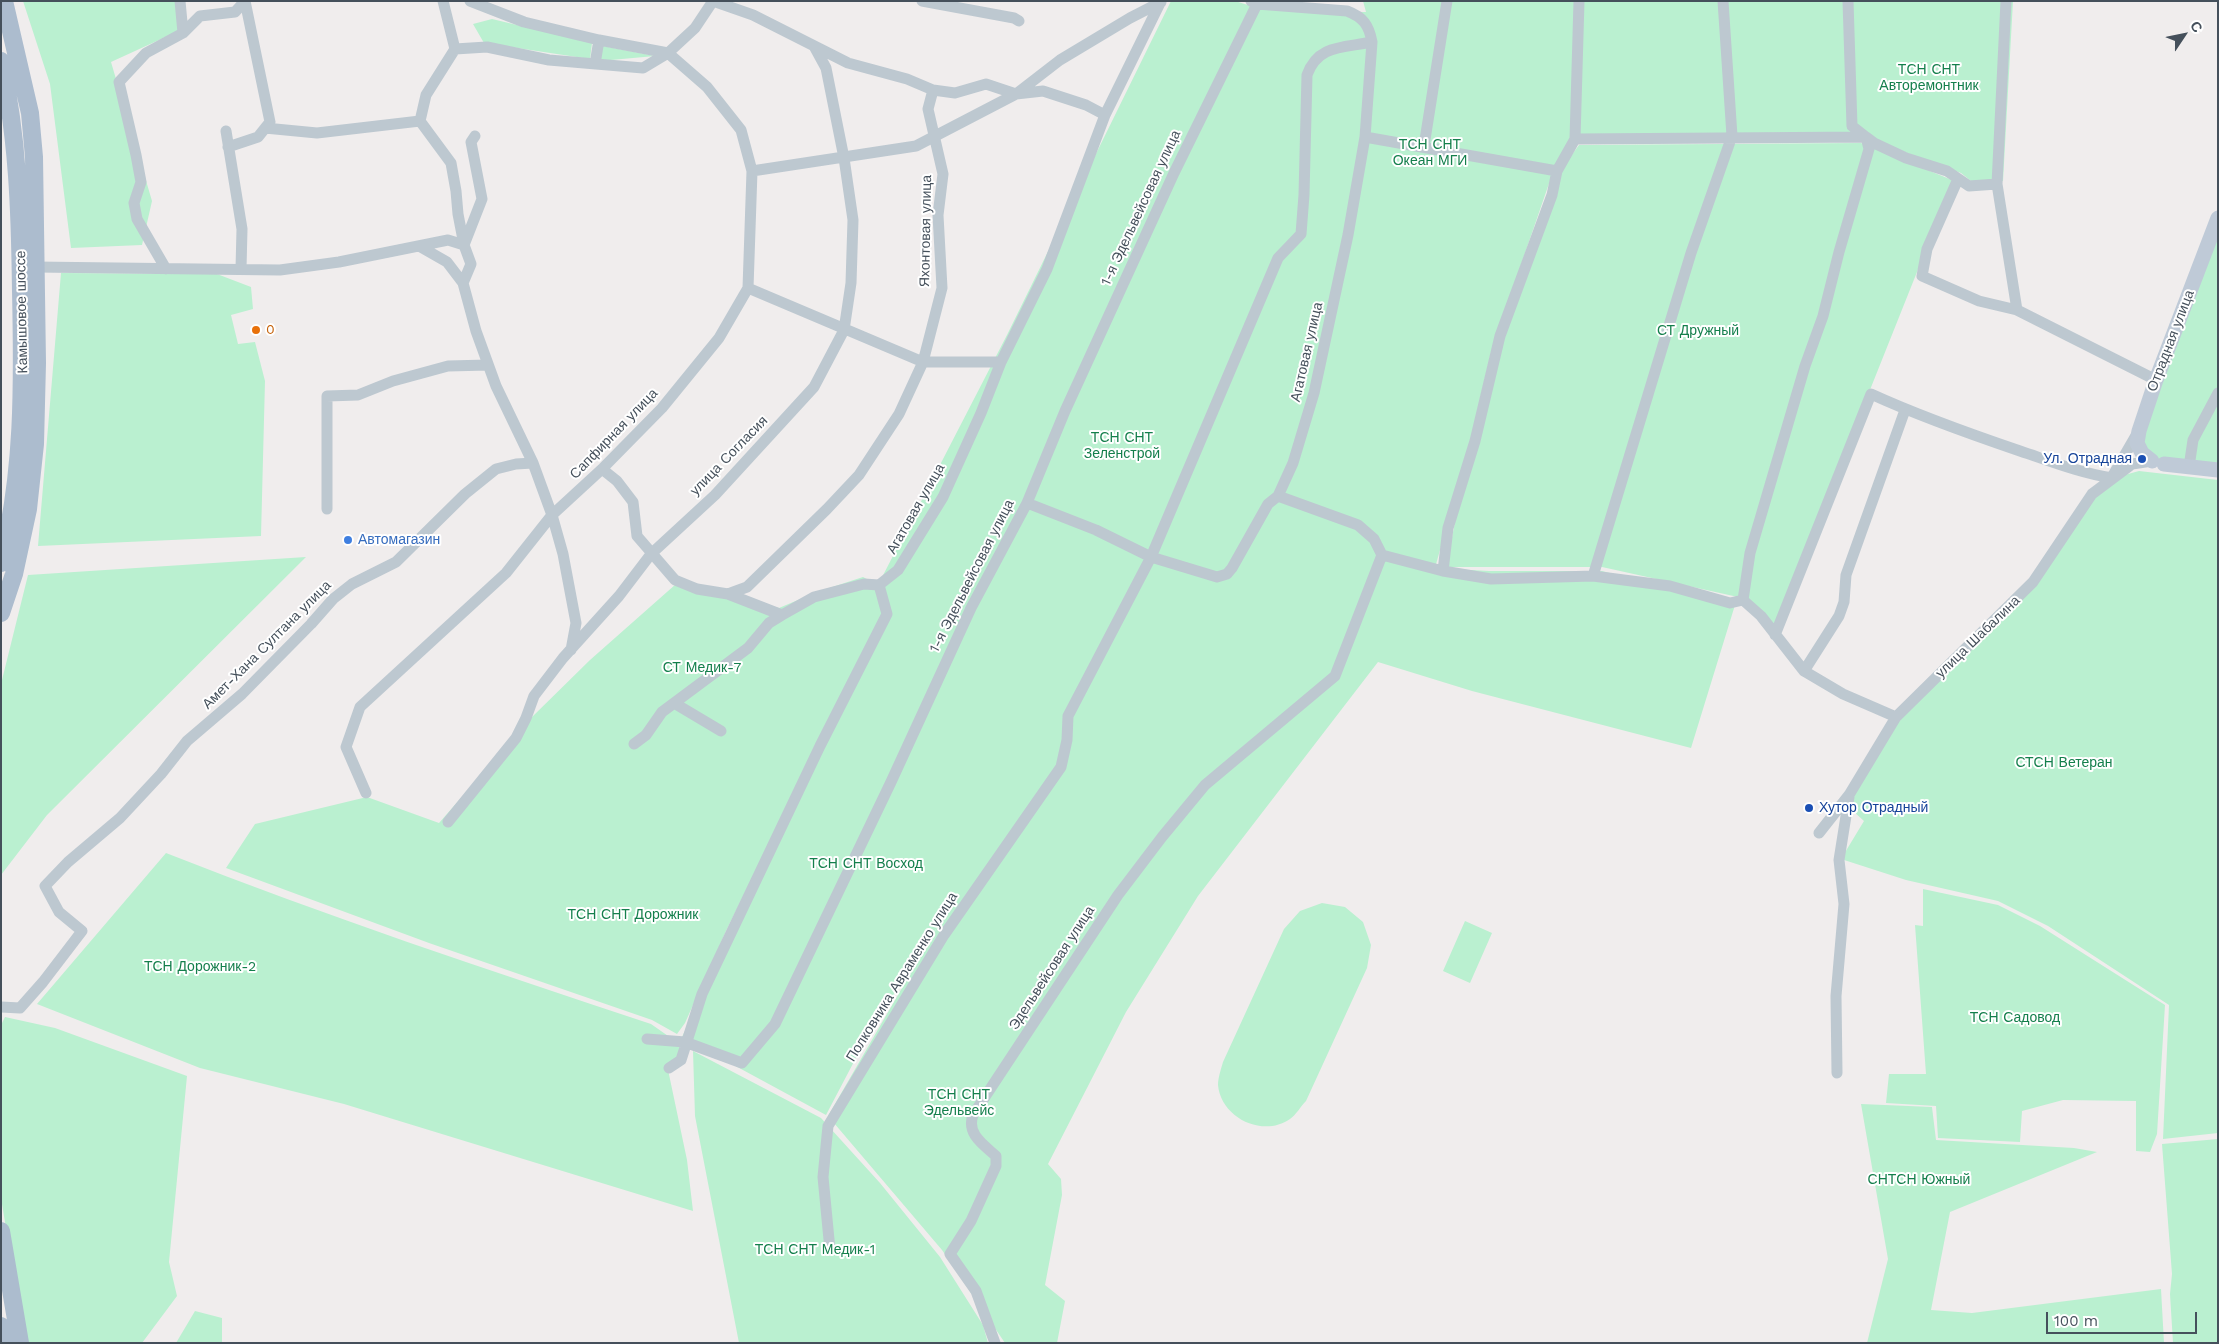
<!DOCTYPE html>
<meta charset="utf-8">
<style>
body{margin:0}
#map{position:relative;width:2219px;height:1344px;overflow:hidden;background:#f0eded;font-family:"Work Sans",sans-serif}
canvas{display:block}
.frame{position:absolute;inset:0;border:2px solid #45505b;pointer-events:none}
.north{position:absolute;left:2159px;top:10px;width:50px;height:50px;-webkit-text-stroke:4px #fff;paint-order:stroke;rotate:56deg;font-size:14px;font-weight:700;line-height:20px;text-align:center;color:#45505b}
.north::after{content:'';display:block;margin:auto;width:18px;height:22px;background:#45505b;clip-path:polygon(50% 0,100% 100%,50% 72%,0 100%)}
.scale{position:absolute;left:2046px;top:1312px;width:151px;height:22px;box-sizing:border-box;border:2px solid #45505b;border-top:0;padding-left:6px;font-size:15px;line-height:18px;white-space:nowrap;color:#45505b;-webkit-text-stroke:4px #fff;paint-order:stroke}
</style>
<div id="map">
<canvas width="2219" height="1344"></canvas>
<div class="frame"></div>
<div class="north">С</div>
<div class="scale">100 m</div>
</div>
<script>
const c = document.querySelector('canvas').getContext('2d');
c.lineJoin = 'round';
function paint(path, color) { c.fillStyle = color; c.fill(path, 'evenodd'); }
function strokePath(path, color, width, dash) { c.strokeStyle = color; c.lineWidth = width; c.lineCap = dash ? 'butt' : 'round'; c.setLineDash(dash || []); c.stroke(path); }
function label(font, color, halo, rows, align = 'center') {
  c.font = font + ' "Work Sans",sans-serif'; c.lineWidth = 4; c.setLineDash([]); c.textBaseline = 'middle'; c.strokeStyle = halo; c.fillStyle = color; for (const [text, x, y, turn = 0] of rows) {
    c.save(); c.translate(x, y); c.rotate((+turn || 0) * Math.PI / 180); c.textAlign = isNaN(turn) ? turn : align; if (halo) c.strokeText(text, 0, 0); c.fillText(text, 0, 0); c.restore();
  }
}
paint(new Path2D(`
 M23,1H175L183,29L111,62L152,201L142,245L71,248L50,84Z
 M1171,1H1235L1251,6L1314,12H1366L1363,1H1576L1571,137L1555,166L1491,352L1470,442L1435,568L1489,571H1602L1735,605L1691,748L1472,691L1378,662L1198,896L1126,1012L1048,1164L1061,1179L1062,1195L1045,1285L1065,1301L1057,1343H1005L942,1250L828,1116L939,924L869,1033L826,1115L682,1037L836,707L726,931L685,1023L677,1034L652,1020L429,943L226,868L255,824L367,797L439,823L533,716L590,660L676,584L779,608L817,592L863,577L878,585L1007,335Z
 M1582,1H2013L2003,181H1971L1961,173L1851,132L1578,135Z
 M492,19L592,43L590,59L484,43L473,24Z
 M603,46L655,56L600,61Z
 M1861,143L1952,180L1917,272L1775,628L1738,597L1602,567H1447C1468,432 1518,300 1560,171L1579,145Z
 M2218,218V470L2164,464L2142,453L2139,431Z
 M61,273L217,274L251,287L253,309L231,315L238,344L255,342L265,381L261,536L38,546Z
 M2139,471L2218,480V1133L2163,1139L2169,1005L2048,926L1998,901L1906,880L1841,859L1864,821L1854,812L1849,793L1875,747L2029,582L2110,479Z
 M306,557L47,815L1,875V684L28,575Z
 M166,853C326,916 488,970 651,1024L681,1045L677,1059L667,1065L687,1160L693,1211L344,1104L200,1068L37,1004Z
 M1923,889L1998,905L2040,926L2165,1005L2157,1134L2150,1152L2136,1151V1101L2063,1100L2022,1111L2020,1142L1938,1138L1936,1106L1886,1103L1889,1074H1926L1915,925L1923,926Z
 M1322,903L1345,907L1363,922L1371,945L1367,968L1306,1101C1301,1106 1296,1115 1290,1119C1263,1138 1221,1118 1218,1085C1218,1078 1221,1069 1223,1062L1284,929L1300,911Z
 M1465,921L1492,933L1470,983L1443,971Z
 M5,1017L55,1028L187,1076L169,1262L177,1296L142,1343H25L1,1198V1025Z
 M693,1051L821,1118L880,1183L940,1257L983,1325L988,1343H739L695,1116Z
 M1861,1104L1932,1107L1936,1140L2074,1148L2097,1152L1950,1212L1931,1310L1972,1313L2161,1289L2164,1343H1867L1888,1259Z
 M2218,1139V1343H2173L2170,1294L2172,1274L2162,1144Z
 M195,1311L222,1318V1343H176Z`), '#baf0d0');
strokePath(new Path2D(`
 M180,1L183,33
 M443,1L455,49
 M470,1L524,22L599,40L595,64
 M922,1L1014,18L1019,21
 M2006,1L1997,184L2017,310L2156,380
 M265,128L317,133L420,121
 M226,131L242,229L241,269
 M1365,137L1557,171L1575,139L1866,137L1874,143L1906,158L1947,171L1969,186L1997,184
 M1575,139L1579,1
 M1424,146L1447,1
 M228,147L258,137L270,122L245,1
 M752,171L916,146L1016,94L1060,60L1130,18L1161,2
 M1958,179L1927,249L1922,276L1979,301L2017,310
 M464,245L482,199L471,142L475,136
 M419,246L447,262L463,283
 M35,267L280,270L339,262L448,240L464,245
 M166,269L137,219L134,203L141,182L136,155L119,82L146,53L183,33L200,16L235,12L245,1
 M748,288L923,362H1001
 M2189,467L2193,440L2218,393
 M602,469L617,481L633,502L637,536L675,580L697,589L728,594L782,615
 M2112,477L2138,432
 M1278,496L1358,525L1374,539L1382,555
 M1027,503L1096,530L1151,557L1217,577L1227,574L1232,568L1268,504L1278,496L1293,463L1314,393L1348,235L1365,137L1372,42C1369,25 1363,17 1347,11L1257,4L1251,1
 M327,509V396L358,395L393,381L448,366L488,365
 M1443,571L1448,528L1475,441L1500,336L1552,195L1557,171
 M1593,576L1691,253L1732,136L1723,1
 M879,585L898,570L943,497L981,413L1001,362L1047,269L1105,115L1161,1
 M728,594L747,587L827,509L859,475L899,414L923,362L942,288L938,215L943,174L928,109L933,90
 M1743,600L1750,553L1805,366L1823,316L1839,252L1869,149L1866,137L1852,126L1848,1
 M1775,635L1871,394C1919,416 1970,434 2020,451C2050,461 2080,473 2112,478
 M571,650L576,623L563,554L552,515L533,463L496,386L476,331L463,283L471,264L464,245L458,214L456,191L451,163L420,121L426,95L455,49L487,47L549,60L643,68L668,53L695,28L713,1L753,15L848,63L907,79L933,90L955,93L986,84L1016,94L1043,91L1086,105L1105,115
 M1804,671L1839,616L1844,602L1846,575L1905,410
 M674,703L721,731
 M634,744L646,735L662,712L748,648L769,623L782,615L814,597L864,584L879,585
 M366,793L346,747L360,707L506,573L552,515L602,469L662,408L719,338L748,288L752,171L741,130L707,87L668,53L599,40
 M448,822L516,738L526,718L534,696L563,658L619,596L651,554L715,495L814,387L844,330L851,283L853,220L844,158L826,68L814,46
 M1819,833L1849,795L1896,717L2033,582L2092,494L2132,464L2152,461
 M1,1007L20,1008L43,982L82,931L59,912L45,886L68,862L120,818L161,774L187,741L242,694L311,624L333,599L352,584L396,562L465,494L496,469L516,464L533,463
 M647,1039L685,1042L742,1063L775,1024L891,782L971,608L1027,503L1065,411L1174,173L1257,4
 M669,1068L681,1060L702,994L820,746L887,614L879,585
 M1837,1073L1836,996L1844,904L1839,860L1849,797
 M830,1250L823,1177L828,1126L944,935L1061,767L1067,740L1068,716L1151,557L1278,258L1301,234L1304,195L1307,75C1318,44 1344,48 1372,42
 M995,1343L976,1291L950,1254L971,1221L996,1166V1156C984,1145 966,1134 973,1115L1118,895L1162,837L1205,785L1335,676L1382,555L1443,571L1491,579L1593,576L1670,586L1730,603L1743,600L1761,616L1804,671L1843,694L1896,717`), '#bdc8d0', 11);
strokePath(new Path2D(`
 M2152,461L2142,453L2137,443L2139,431L2156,380L2218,218
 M2164,464L2218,470`), '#bfcad7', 15);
strokePath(new Path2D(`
 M1,61C18,137 20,214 21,291C23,383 24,474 1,563
 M1,613L14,574L28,509L35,444L37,363L34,157L30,113L4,1
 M1,1231L20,1343
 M1,1326L4,1343`), '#acbcce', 18);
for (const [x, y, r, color] of [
 [256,330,5,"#e8710a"],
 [2142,459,5,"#1a4fb4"],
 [348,540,5,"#3f7fe0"],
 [1809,808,5,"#1a4fb4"]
]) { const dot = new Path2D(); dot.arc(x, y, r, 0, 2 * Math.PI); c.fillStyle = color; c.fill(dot); strokePath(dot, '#fff', 2); }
label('14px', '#147f4c', '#fff', [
 ["ТСН СНТ",1929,70],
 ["Авторемонтник",1929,86],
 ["ТСН СНТ",1430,145],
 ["Океан МГИ",1430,161],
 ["СТ Дружный",1698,331],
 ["ТСН СНТ",1122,438],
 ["Зеленстрой",1122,454],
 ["СТ Медик-7",702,668],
 ["СТСН Ветеран",2064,763],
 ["ТСН СНТ Восход",866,864],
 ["ТСН СНТ Дорожник",633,915],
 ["ТСН Дорожник-2",200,967],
 ["ТСН Садовод",2015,1018],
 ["ТСН СНТ",959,1095],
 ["Эдельвейс",959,1111],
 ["СНТСН Южный",1919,1180],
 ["ТСН СНТ Медик-1",815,1250]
]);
label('14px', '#45505b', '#fff', [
 ["1-я Эдельвейсовая улица",1141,208,-65],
 ["Яхонтовая улица",926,231,-89],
 ["Камышовое шоссе",22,312,-91],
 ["Отрадная улица",2171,341,-69],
 ["Агатовая улица",1307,352,-77],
 ["Сапфирная улица",614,434,-46],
 ["улица Согласия",729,456,-46],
 ["Агатовая улица",916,509,-60],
 ["1-я Эдельвейсовая улица",972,576,-63],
 ["улица Шабалина",1978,637,-44],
 ["Амет-Хана Султана улица",267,645,-45],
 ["Эдельвейсовая улица",1052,968,-57],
 ["Полковника Авраменко улица",902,977,-58]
]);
label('14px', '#c56008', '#fff', [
 ["0",266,330]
], 'left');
label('14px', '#164399', '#fff', [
 ["Ул. Отрадная",2132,459],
 ["Хутор Отрадный",1819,808,"left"]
], 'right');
label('14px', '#366cbe', '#fff', [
 ["Автомагазин",358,540]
], 'left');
</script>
